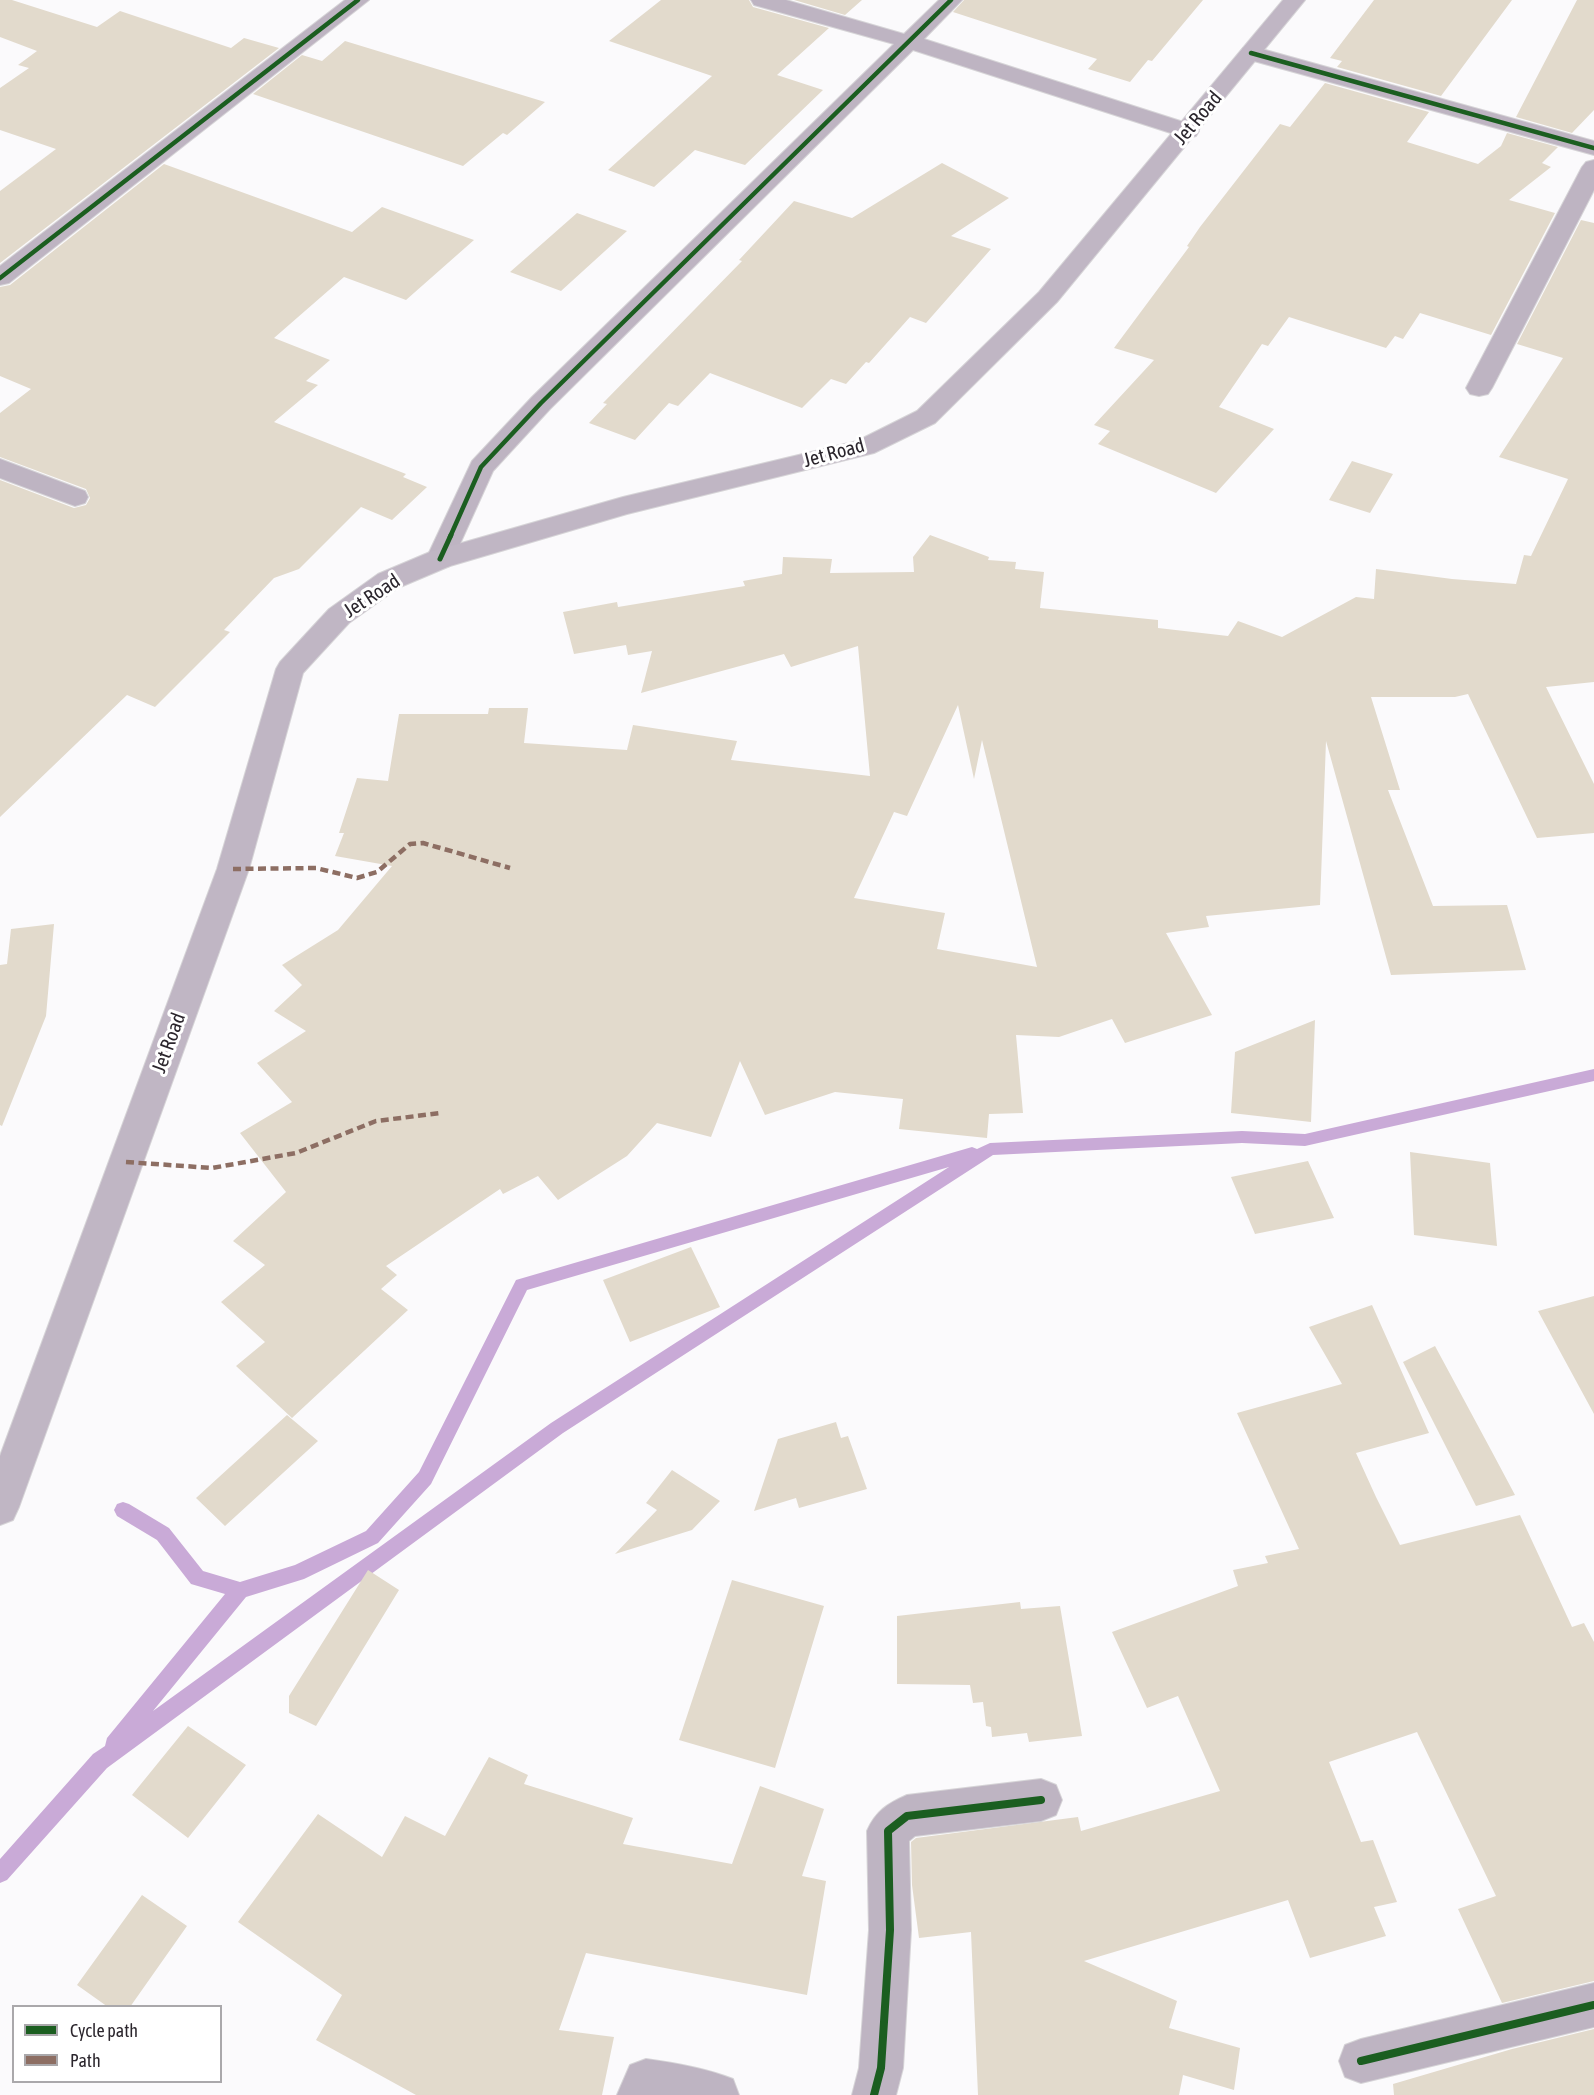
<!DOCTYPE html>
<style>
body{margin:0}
#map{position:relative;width:1594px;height:2095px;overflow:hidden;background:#fbfafc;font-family:"Asap Condensed",sans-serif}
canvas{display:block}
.legend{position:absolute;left:12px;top:2005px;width:210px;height:78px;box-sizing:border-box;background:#fff;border:2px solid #aaa8ab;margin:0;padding:8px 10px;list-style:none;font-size:18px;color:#2b262d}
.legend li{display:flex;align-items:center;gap:12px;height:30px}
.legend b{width:30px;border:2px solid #aaa8ab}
</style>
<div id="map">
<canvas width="1594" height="2095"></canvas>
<ul class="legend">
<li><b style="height:8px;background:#1b5e20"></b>Cycle path</li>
<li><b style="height:8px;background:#8d6e63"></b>Path</li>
</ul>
</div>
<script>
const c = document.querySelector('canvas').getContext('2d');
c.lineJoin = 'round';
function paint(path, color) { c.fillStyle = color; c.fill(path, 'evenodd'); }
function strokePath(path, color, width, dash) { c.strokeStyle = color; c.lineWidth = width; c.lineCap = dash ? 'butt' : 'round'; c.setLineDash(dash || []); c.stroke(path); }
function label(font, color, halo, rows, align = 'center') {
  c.font = font + ' "Asap Condensed",sans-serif'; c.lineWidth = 6; c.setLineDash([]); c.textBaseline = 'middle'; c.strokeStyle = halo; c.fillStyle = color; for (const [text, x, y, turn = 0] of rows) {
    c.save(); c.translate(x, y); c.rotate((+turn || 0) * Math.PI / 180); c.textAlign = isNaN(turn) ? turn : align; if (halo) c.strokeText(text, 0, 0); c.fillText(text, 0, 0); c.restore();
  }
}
paint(new Path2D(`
 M1594,1069V1081L1305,1146L1242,1143L993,1155L563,1433L107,1768L7,1880L0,1883V1859L93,1754L105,1746L107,1738L225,1594L191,1584L157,1540L117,1516L114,1510L117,1504L123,1502L129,1504L169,1528L203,1571L240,1582L295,1565L366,1531L419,1472L516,1280L972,1147L977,1149L990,1143L1242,1131L1305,1134ZM949,1167L551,1423L153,1711L246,1597L304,1579L378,1543L431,1484L527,1290Z`), '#c9aad7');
paint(new Path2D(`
 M0,0H12L97,27L120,11L231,48L244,38L279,48L0,263V191L56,149L0,130V88L29,68L18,65L37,51L0,37Z
 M661,0H749L753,7L829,28L777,75L823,90L745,165L695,150L654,187L608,170L712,76L609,41Z
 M794,0H862L845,15Z
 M964,0H1203L1152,61L1148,60L1130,82L1088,69L1097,59L953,12Z
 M1374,0H1512L1441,96L1337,67L1342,61L1330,58Z
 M1577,0H1594V110L1572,133L1516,117Z
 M345,41L545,102L507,135L503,133L463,166L253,94L302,55L322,61Z
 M1325,83L1429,112L1407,142L1478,164L1501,146L1507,133L1558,147L1542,163L1551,167L1509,200L1555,213L1491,335L1420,313L1403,339L1395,336L1386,348L1289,317L1268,346L1262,344L1219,407L1274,429L1216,493L1098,444L1110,431L1094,425L1154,360L1114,348L1189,247L1187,246L1200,227L1280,124L1290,127Z
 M942,163L1009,198L951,236L991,249L926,323L910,317L869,363L866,362L846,384L831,379L802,408L710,373L678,406L669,403L635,440L589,423L607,404L603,403L742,261L739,260L794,201L852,218Z
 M164,164L352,232L382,207L474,240L406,300L344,277L274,338L330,360L306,381L318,385L274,422L406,474L403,477L427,487L392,520L361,507L299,569L274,578L224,630L230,632L155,707L127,695L0,817V480L74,508L86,505L90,498L86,489L0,457V413L31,389L0,376V287L10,285Z
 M577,213L627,231L561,291L510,272Z
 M1581,220L1594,223V682L1546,687L1594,784V833L1537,838L1468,694L1455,697H1371L1400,790H1388L1433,906L1507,905L1526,970L1391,975L1326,741L1320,905L1206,916L1209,927L1166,933L1212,1015L1125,1043L1112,1019L1059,1037L1016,1035L1023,1113L989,1114L987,1138L899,1129L903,1099L835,1092L765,1115L740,1061L711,1137L657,1123L627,1156L558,1200L538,1176L503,1194L500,1189L386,1266L397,1275L381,1289L408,1310L292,1418L236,1366L265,1342L221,1302L265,1265L233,1241L286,1192L240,1133L292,1102L257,1063L306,1031L274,1011L302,985L282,965L338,930L392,866L335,856L344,833H339L357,778L388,781L399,714H488L489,708H528L524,743L627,750L633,725L737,741L731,760L870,776L858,646L791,667L784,654L641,693L652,651L628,655L626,645L574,654L563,612L617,602L618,607L745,586L743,581L782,574L783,557L832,559L830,573L914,572L913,557L930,535L989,557L988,560L1016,562L1015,569L1044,572L1040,608L1158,620V628L1228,636L1238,621L1282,637L1356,597L1374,599L1376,569L1452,579L1516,584L1524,555L1531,556L1568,479L1499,457L1563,358L1517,344ZM958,705L974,779L982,740L1037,967L937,949L945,913L854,898L894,812L907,816Z
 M1352,461L1393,474L1370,513L1329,500Z
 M54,924L46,1016L2,1126L0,1125V965L7,964L11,929Z
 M1315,1020L1311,1122L1231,1113L1235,1052Z
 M1410,1152L1490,1163L1497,1246L1414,1235Z
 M1308,1161L1334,1218L1255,1234L1231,1177Z
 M691,1247L720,1307L630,1342L603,1280Z
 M1594,1296V1414L1538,1311Z
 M1372,1305L1429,1433L1356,1453L1376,1497L1400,1545L1520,1515L1572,1627L1584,1623L1594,1642V1981L1502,2003L1458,1909L1496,1896L1417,1732L1329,1762L1361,1842L1373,1840L1397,1902L1374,1907L1386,1936L1310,1958L1288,1900L1084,1961L1177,2001L1169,2028L1240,2048L1234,2090L1183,2075L1179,2095H978L971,1932L919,1938L912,1885L911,1842L916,1838L1078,1817L1081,1831L1220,1791L1178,1696L1147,1708L1112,1632L1238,1586L1233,1570L1268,1563L1265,1556L1299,1549L1237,1413L1342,1384L1309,1327Z
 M1435,1346L1491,1450L1515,1495L1476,1506L1403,1362Z
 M287,1415L318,1441L225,1526L196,1498Z
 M836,1422L841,1438L848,1436L867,1489L799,1508L796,1498L754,1511L778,1439Z
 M672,1470L720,1501L692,1530L615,1554L657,1510L646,1503Z
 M368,1570L399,1590L316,1726L289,1713V1696Z
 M732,1580L824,1606L775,1768L679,1740Z
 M1020,1602L1021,1609L1060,1606L1082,1736L1029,1742L1027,1733L992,1737L991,1727L986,1726L983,1702L973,1703L970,1685L897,1684V1616Z
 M188,1726L246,1765L188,1838L132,1795Z
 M489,1757L528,1775L524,1784L633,1818L623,1844L732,1864L760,1786L824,1809L802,1876L826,1881L807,1995L586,1953L559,2030L614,2037L602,2095H416L316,2040L342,1995L238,1922L318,1814L382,1857L405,1816L445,1836Z
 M142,1895L187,1926L130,2007H108L77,1985Z
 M1594,2029V2095H1394L1393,2084L1512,2049Z`), '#e2dacc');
const minor = new Path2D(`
 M345,0H369L9,283L0,285V266Z
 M751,0H786L904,34L939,0H962L924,39L1196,126L1199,131L1196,136L1188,138L1180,136L913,50L550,409L493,471L450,566L440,568L430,566L426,559L472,461L532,397L894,44L754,5Z
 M1251,46L1594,141V155L1243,58L1240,53L1243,48Z
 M1594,160V190L1492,388L1488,394L1479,396L1470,394L1466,388L1582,167L1586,162Z
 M0,459L85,491L88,497L85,503L75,506L0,478Z
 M1041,1779L1056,1785L1062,1800L1056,1815L1041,1821L915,1836L909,1841L911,1930L903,2068L896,2095H852L859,2068L869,1930L867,1831C876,1811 887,1804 907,1795Z
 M1594,1983V2027L1361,2083L1345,2077L1339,2061L1345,2045L1361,2039Z
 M646,2059C676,2063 705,2068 733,2079L739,2095H617L630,2065Z`);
const major = new Path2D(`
 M1283,0H1305L1057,302L935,423L874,453L627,514L450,566L398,588L349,623L303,673L249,869L19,1507L13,1520L0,1525V1456L217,869L276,669L280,662L329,609L378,574L430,552L623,497L857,441L917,411L1039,292Z`);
strokePath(minor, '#d6d4d7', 2);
strokePath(major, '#d6d4d7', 2);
paint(minor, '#beb4c2');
paint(major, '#c0b6c4');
strokePath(new Path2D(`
 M233,869L316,868L357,878L377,872L410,844L423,843L510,868
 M126,1162L212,1168L296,1153L376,1121L441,1113`), '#8d6e63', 4.5, [8, 4.5]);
strokePath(new Path2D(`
 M1251,53L1594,148
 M0,278L358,0
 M450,537L481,467L541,403L951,0`), '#1b5e20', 4.5);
strokePath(new Path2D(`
 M440,559L451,535`), '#1b5e20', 5);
strokePath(new Path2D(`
 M1361,2061L1594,2005
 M874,2095L881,2068L890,1930L888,1831L907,1816L1041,1800`), '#1b5e20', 8);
label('20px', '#2b262d', '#fff', [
 ["Jet Road",1198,118,-50],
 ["Jet Road",834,453,-15],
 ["Jet Road",372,596,-33],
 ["Jet Road",169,1043,-70]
]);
</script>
